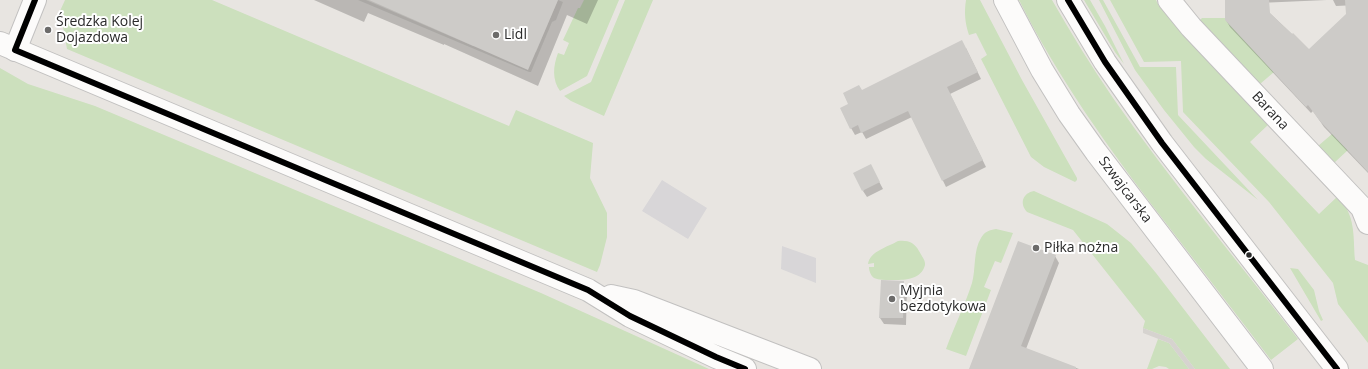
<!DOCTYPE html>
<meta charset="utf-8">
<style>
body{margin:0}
canvas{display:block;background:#e8e5e1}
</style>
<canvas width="1368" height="369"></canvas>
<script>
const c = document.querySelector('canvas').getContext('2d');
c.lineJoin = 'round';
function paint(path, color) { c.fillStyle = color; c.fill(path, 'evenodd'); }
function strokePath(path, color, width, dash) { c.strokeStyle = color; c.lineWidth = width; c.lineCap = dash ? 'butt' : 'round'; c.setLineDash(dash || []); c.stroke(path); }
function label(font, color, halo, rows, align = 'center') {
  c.font = font + ' "Open Sans",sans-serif'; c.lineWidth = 4; c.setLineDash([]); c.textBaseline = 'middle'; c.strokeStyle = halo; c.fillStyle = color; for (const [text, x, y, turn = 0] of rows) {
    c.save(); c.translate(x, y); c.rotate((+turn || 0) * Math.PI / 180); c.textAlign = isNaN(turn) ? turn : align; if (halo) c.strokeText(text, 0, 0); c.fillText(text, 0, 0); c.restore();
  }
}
paint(new Path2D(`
 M662,180L707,208L688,239L642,211Z
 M782,246L816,258V283L781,269Z`), '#d8d6d8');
paint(new Path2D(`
 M65,0H212L509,126L516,110L593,143L590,178L607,213V237L600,265L597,272L67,49L60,11Z
 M584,0H619L587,76L560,91C552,80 553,66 558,53L564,55L569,43L563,40L578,8H580Z
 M625,0H653L604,116L571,101L564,96L591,82Z
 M966,0H980L1022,80L1077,178V180L1075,182L1044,167L1031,157L981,59L987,55L976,33L969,35C965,24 964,12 966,0Z
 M1019,0H1052C1071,33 1091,66 1113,98C1171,181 1236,259 1298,339L1271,360C1235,312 1198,265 1162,218C1109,149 1058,78 1019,0Z
 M1084,0H1090L1105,26L1124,64L1115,52Z
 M1099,0H1103L1140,67H1176L1178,115L1258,200L1206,159L1194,147L1164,110L1135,70Z
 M1110,0H1156L1159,6L1269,124L1250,142L1319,214L1338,196C1356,217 1353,234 1355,260L1368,265V343L1338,304L1333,283L1269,202L1183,112L1181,61L1144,62Z
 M1202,18H1225L1274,72L1260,84L1200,20Z
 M0,68L28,84L95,106L541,293L709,369H0Z
 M1332,134L1348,150L1334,163L1318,146Z
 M1034,191L1107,224L1131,243L1156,273L1230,369H1195L1172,339L1143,328L1145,321L1073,230L1027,212C1019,203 1023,193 1034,191Z
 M996,229L1013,233L1001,263L995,261L984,287L991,290L966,356L946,349C954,327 965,305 972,283C976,269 973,251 981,238C984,232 989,230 996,229Z
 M898,241C908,240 914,242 919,251C921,255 926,261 925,265C921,281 902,280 890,280C885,280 879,280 874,278C871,276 869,271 869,267H874V263L868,264C870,251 888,247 898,241Z
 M1290,268L1298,269L1314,290L1319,311L1323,320L1321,321Z
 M1158,339L1169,343L1189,369H1169L1166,367L1159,366L1152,369H1147Z`), '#cce0bd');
paint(new Path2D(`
 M358,0H366L473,46L536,52L558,0L563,2L556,20L552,22L531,72H529Z
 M1143,328L1172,339L1195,369H1189L1169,343L1143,333Z`), '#d6d3cf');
paint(new Path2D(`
 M314,0H598L587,24L567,15L538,86L444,44V45L368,13L364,22Z
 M1226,0H1327L1259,3L1309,50L1357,5L1336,6L1333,0H1368V173L1324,127L1313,111L1311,113L1230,27L1226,20Z
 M966,48L981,79L950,94L986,167L946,187L912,117L866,139L862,132L855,135L851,128L849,105L862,91Z
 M874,172L883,189L867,197L863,191Z
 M1055,256L1059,263L1026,349L1079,369H970Z
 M903,282L907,289L906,325L884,324L880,318Z`), '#0003');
paint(new Path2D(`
 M369,0H558L528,70Z
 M1225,0H1269L1270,13L1292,34L1293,33L1309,49L1346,14L1345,0H1368V172L1319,120L1308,105L1306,107L1225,20Z
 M962,40L978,72L947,87L983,160L942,181L908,111L861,133L858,125L850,129L840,108L848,104L843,93L859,85L862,90Z
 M871,164L880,182L862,191L853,173Z
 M1018,241L1056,255L1021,346L1076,367V369H969Z
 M881,280L904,281L903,318H879Z`), '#cdcbc8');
const minor = new Path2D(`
 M1169,0L1191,27L1362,208L1368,223
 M15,50L35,0`);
const tertiary = new Path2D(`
 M1005,0L1042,70L1069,114L1096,152L1262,369
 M1068,0L1105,62L1162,143L1337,369
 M0,43L588,290L630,316L716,357L745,369
 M611,296L634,301L810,369`);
strokePath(minor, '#c2c1c0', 24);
strokePath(tertiary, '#c2c1c0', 24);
strokePath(minor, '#fcfbfa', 22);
strokePath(tertiary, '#fcfbfa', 22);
strokePath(new Path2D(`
 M35,0L15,50L588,290L630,316L716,357L745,369
 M1068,0L1105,62L1162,143L1337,369`), '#000', 6);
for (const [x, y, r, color] of [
 [48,30,4,"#6c6b6a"],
 [496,35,4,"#6c6b6a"],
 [1036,248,4,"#6c6b6a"],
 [1249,255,3.5,"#2a2a2a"],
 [892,299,4,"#6c6b6a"]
]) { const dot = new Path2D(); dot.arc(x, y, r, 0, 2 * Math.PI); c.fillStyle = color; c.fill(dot); strokePath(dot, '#fff', 1.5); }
label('14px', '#2a2a2a', '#fff', [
 ["Średzka Kolej",56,22],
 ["Dojazdowa",56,38],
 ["Lidl",504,35],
 ["Piłka nożna",1044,248],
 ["Myjnia",900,291],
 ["bezdotykowa",900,307]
], 'left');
label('14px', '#2a2a2a', '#fff', [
 ["Barana",1270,111,47],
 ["Szwajcarska",1125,190,53]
]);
</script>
